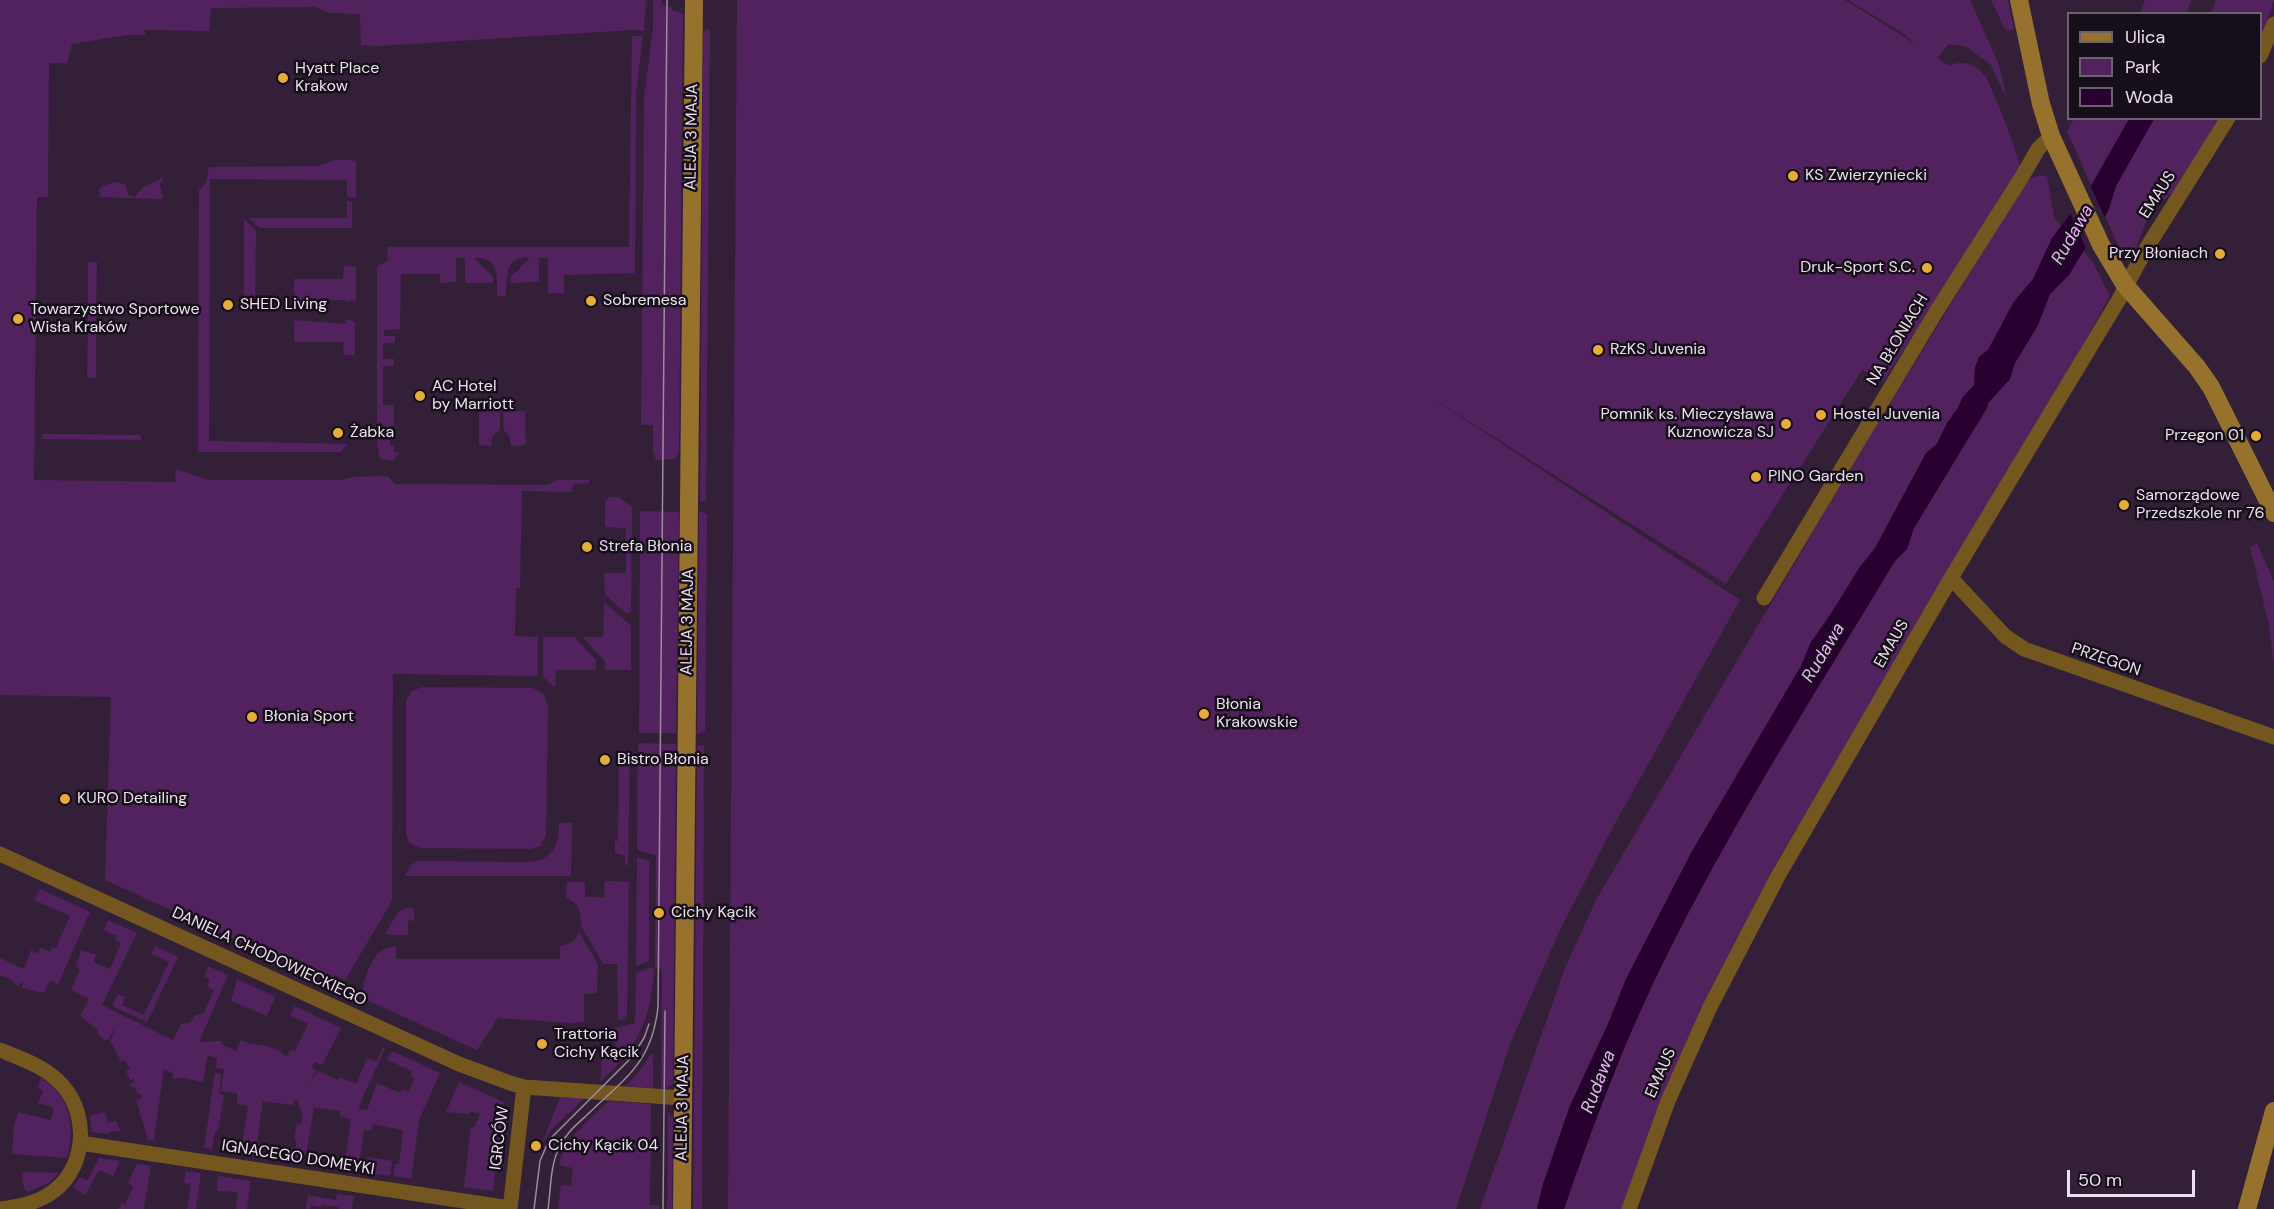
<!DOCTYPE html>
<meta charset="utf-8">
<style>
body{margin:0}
#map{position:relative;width:2274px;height:1209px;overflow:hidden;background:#332038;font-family:"DM Sans",sans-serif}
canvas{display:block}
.legend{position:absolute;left:2067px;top:12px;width:195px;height:108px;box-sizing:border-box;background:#160e18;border:2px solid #6c626e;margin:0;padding:8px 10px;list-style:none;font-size:18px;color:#ece0ef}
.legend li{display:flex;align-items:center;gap:12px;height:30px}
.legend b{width:30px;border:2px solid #6c626e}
.scale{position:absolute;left:2067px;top:1170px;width:128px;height:27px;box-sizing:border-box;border:3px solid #ece0ef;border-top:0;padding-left:8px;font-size:18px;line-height:21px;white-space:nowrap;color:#ece0ef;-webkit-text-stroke:4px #160e18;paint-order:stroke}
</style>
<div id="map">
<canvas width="2274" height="1209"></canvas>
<ul class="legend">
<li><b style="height:8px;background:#96722c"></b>Ulica</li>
<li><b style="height:16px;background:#52225e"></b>Park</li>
<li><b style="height:16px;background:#270030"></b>Woda</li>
</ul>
<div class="scale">50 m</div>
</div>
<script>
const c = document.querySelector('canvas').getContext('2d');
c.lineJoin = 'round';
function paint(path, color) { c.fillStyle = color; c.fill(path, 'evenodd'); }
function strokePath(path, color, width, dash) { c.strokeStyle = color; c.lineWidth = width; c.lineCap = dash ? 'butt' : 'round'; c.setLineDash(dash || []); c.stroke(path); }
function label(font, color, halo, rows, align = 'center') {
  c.font = font + ' "DM Sans",sans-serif'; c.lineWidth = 5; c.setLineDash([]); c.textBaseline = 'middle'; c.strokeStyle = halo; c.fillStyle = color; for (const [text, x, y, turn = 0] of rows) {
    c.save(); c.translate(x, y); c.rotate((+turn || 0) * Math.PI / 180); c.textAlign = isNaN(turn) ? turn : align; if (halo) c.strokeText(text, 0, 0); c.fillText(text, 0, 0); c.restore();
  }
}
paint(new Path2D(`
 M0,0H646L644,31L632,30L379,46L361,45L360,14L330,13L314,7L211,8L209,31L145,30V35H128L72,44L67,63H49L48,197H37L34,480L175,482L176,469L209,480H341L352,477L387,476L395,484L548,485L556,480H589V483L573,484L572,492L522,491L520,588H516L515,636L538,637V676L393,674L392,901L345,980L335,975L330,982L105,880L111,697L0,695Z
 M653,0H661L663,5L672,7V10L683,14L679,451L676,459L656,460L653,451V425H641L644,98L653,28Z
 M737,0H1845L1917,45L1903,33L1848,0H1970L1999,65L2007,99L1991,65L1967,47L1949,44L1937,58L1949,66C1962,59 1977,65 1985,76C1989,81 1991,88 1993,93C2004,117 2012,142 2021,167L1883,382L1862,370L1726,584L1423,392L1740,600L1613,827L1559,932L1510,1044L1456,1209H728Z
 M1991,0H2008L2014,29L2007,31L2005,29Z
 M2145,0H2191L2187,13L2140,14Z
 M2216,0H2274V1L2261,37L2260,14H2211Z
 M703,29L710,30L706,501H700Z
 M632,36H643L636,94L635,273L564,275V293H548V258H539V282L511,283V277L530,258C504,255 507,278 506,296H497C497,278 500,256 474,258L493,277V283H465V258H456V282L440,283V274H401L400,329L384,330V336H395V343H383V359H394V366H383V405H394V425L390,426V445L394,446V452L400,453L392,461L380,459L377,442V267L388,260L387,247H629Z
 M2074,119H2129L2091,185L2067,131Z
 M2154,119H2221L2178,188L2150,212L2134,253L2123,256L2105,216L2110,207L2116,186Z
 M335,160H351L356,162V197H347V180L210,179L209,441L347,444L341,452H198L199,190L206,183L209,167L320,166Z
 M2037,176H2047L2054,218L2061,226L2052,238L2033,279L2013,302L1988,350L1975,367L1974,385L1962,398L1958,408L1947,423L1937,444L1928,451L1875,548L1811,642L1801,666L1691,853L1626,979L1608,1024L1570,1105L1543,1184L1537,1209H1480L1565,968L1596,900L1859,454L2027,180Z
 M164,177L160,184L163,199L96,197L101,196L99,190L102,186L115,182L125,184L128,195L135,197L142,188Z
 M347,201L352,202V228H260L249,218H347Z
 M244,219L256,230L255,304H244Z
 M2083,251L2092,261L2110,296L2053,398L1776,863L1716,983L1623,1209H1564C1592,1127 1622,1047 1660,969C1729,828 1814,695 1895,561L1907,549L1914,528L1987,408L1988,403L2010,379L2015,363L2038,325L2050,294L2069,275Z
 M88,262H97L96,321H88Z
 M344,266L356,267V300L346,302V300H294V279H343Z
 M346,319L355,322V355H344L343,342H294V320L346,324Z
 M88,326L96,327V378H87Z
 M500,411V429L492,437L491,446L479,445V412Z
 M525,411L526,445L511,446L510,437L504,430L503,412Z
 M43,434L141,435V440L42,439Z
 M610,497H619L632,507L631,613H626L605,595L604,573H626V528L605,527V501Z
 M640,511L679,512L676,733H639Z
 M699,511L707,514V518L705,731L697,734Z
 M2257,544L2274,581V666L2269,625L2250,547Z
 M604,602L631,626V670H605V661L582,637H603Z
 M543,637H574L596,660V670H556L555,687L543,677Z
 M422,687L533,688L544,694L548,707L546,835L540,846L530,849L420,848L409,843L406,833V701L412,691Z
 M638,743L676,744L673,1082C671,1088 666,1088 661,1088L662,969L655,968L656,855L637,850Z
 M697,745L704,746L702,1209H693Z
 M619,756L630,757L628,865H625V855L615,853V841H618Z
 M559,823H572L571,876H405L410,866L417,861L531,862C554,859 559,844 559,823Z
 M637,857L649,861V961L636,966Z
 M605,881L629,882L627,1015L623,1020H618L617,964H603L581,926L580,912L577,905L566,897L567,882H585V897H604Z
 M40,889L90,912L58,984L50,980L44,993L21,988L23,983L21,982L19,986L15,985V982L0,975V958L24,969L31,950L38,954L41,947L50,952L52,948H56L70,916L34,900Z
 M406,908H414V920L408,921V935H387L386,932L398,912Z
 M108,920L137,933L102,1005L173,1040L181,1024L190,1023L194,1016L204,1013L214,990L207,987L210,980L204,977L208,966L228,975L199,1042L222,1041L221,1044L236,1051L241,1040L252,1045L254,1044C265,1046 281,1048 286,1057L290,1050L295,1051L308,1024L290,1015L295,1006L341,1028L322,1065L315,1062L312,1066L316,1071L307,1087L318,1071L338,1080L340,1077L356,1084L367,1058L376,1062L383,1047L385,1048L360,1104L359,1109L367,1110L377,1083L400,1093L402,1089L408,1092L415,1079L411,1076L412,1071L387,1060L392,1051L440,1073L419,1120L411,1179L393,1176L395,1164H399L403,1130L372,1124L371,1131L364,1130L358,1171L340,1169L342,1156H346L351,1119L340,1116V1111L314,1107L306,1155L302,1154L300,1162L284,1160L286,1153L280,1147L295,1149L297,1141L294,1140L297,1123L301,1124L303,1112L299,1107V1101L294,1100L293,1105L263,1101L255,1156L238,1153L240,1139H243L248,1106L237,1104V1093L221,1091L224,1069L216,1068L217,1059L208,1055L203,1082L183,1078L173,1079V1073L164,1069L154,1140H148L136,1100L142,1098L141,1094H138L135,1087L132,1088L130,1084L135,1082L134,1079L130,1080L126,1071L130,1069L125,1060L121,1061L110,1041L118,1022L109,1039L105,1040L97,1033L98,1030L80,1016L89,999L71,990L80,970L76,966L81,950L96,955L93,962L110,969L121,943L115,940L117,936L104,930Z
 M579,932L598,964L597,993L584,994V1022L571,1023L498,1018L477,1050L362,998C364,976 371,948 396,946V959H560V947L574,941Z
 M155,946L178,957L147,1022L112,1006L118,994L125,997L122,1005L144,1015L169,962L152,954Z
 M649,968H654C651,1021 638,1047 600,1082L603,1053H614L617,1047L614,1041H604V1034C613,1026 624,1027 635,1023L636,973Z
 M237,979L275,997L267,1016L231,1001Z
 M651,1054L653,1055V1088L625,1086L639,1072Z
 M215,1073L221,1074L219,1093L224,1095L218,1131H215L212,1149L204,1148Z
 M41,1078C70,1096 76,1126 67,1158L12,1154L14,1127L18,1112L51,1120L54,1108L38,1103L43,1092L38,1086Z
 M459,1082L504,1102L493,1191L464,1187L471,1127H475L476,1121H478L480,1113L470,1112V1114L446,1112Z
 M560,1097L584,1098L568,1114H565L566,1116L552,1129L542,1144Z
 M609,1101L651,1104L650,1205H659V1209H558L561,1185L571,1186L573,1168L559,1165C562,1150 569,1139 580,1129L581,1130L582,1126Z
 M105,1112L108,1123L116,1121L120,1131H112L107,1134L92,1132L90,1116Z
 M668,1112L673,1120L672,1209H667Z
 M368,1157L392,1161L390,1176L365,1172Z
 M99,1158L120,1161L113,1176L99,1170L85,1195L73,1187L80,1177L87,1181Z
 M137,1164L151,1166L144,1209H118L122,1203L125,1205L133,1187L128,1183Z
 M186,1171L201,1173L196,1209H187L191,1184L184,1183Z
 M22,1172L59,1173L49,1183L28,1192L27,1190H24Z
 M218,1176L251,1181L247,1209H236L238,1192L217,1191Z
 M337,1194L354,1196L352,1209H339L338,1207L322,1205V1207L311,1205L310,1209H306L308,1195L336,1200Z`), '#52225e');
paint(new Path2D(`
 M2129,119H2154L2116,186L2108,211L2069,275L2050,294L2038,325L2015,363L2010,379L1988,403L1987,408L1914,528L1907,549L1895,561C1814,695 1729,828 1660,969C1622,1047 1592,1128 1564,1209H1537L1543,1184L1570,1106L1608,1024L1626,979L1691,853L1801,666L1811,642L1827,620L1859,568L1875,548L1926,453L1937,444L1947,423L1958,408L1962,398L1974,385L1975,367L1979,357L1988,350L2014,302L2033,279L2052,238L2090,188Z`), '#270030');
paint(new Path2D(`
 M2089,183L2106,220L2087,250L2069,211Z`), '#332038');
strokePath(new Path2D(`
 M2260,56L2274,24
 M1951,578L2005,636L2024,649L2274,737
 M1764,598L1936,312L2023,175L2038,149L2051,136
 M0,854L459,1064L510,1083L524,1087L683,1098
 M0,1050C22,1059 47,1067 63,1086C91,1118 85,1173 48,1195C34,1204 16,1207 0,1209
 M80,1143L510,1208
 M510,1209L524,1087
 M1629,1209L1668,1101L1710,1007L1778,876L1951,578L2118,301L2146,249L2228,118`), '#73571f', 15);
strokePath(new Path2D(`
 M2019,0L2041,104L2051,136L2101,245L2125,285L2197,367L2211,387L2274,513
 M682,1209L694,0
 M2247,1209L2274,1111`), '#96722c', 18);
strokePath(new Path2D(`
 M534,1209L540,1161L549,1140L632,1057L644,1038L649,1024
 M548,1209C551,1189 550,1164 560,1146C566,1133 577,1124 587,1115C625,1078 652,1063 658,1007L667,0
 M663,1209L665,1011`), '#9b8c9f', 1.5);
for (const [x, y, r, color] of [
 [283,78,6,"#e6ac36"],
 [1793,176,6,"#e6ac36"],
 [2220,254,6,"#e6ac36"],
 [1927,268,6,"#e6ac36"],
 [591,301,6,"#e6ac36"],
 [228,305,6,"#e6ac36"],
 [18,319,6,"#e6ac36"],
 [1598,350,6,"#e6ac36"],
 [420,396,6,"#e6ac36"],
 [1821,415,6,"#e6ac36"],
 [1786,424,6,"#e6ac36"],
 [338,433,6,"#e6ac36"],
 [2256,436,6,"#e6ac36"],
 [1756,477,6,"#e6ac36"],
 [2124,505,6,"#e6ac36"],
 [587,547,6,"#e6ac36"],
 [1204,714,6,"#e6ac36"],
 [252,717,6,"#e6ac36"],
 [605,760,6,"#e6ac36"],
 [65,799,6,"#e6ac36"],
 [659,913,6,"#e6ac36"],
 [542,1044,6,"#e6ac36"],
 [536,1146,6,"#e6ac36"]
]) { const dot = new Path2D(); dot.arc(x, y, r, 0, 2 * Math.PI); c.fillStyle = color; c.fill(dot); strokePath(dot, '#160e18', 2); }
label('16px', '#ece0ef', '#160e18', [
 ["Hyatt Place",295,69],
 ["Krakow",295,87],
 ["KS Zwierzyniecki",1805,176],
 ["Przy Błoniach",2208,254,"right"],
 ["Druk-Sport S.C.",1915,268,"right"],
 ["Sobremesa",603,301],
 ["SHED Living",240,305],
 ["Towarzystwo Sportowe",30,310],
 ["Wisła Kraków",30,328],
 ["RzKS Juvenia",1610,350],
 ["AC Hotel",432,387],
 ["by Marriott",432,405],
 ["Pomnik ks. Mieczysława",1774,415,"right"],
 ["Kuznowicza SJ",1774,433,"right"],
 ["Hostel Juvenia",1833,415],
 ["Żabka",350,433],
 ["Przegon 01",2244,436,"right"],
 ["PINO Garden",1768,477],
 ["Samorządowe",2136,496],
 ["Przedszkole nr 76",2136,514],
 ["Strefa Błonia",599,547],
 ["Błonia",1216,705],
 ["Krakowskie",1216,723],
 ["Błonia Sport",264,717],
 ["Bistro Błonia",617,760],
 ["KURO Detailing",77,799],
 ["Cichy Kącik",671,913],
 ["Trattoria",554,1035],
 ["Cichy Kącik",554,1053],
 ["Cichy Kącik 04",548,1146]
], 'left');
label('16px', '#ece0ef', '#160e18', [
 ["ALEJA 3 MAJA",692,137,-89],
 ["EMAUS",2158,195,-57],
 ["NA BŁONIACH",1898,340,-59],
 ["ALEJA 3 MAJA",688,622,-89],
 ["EMAUS",1892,644,-60],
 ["PRZEGON",2106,660,19],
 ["DANIELA CHODOWIECKIEGO",269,957,25],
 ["EMAUS",1661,1073,-66],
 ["ALEJA 3 MAJA",683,1108,-89],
 ["IGRCÓW",500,1138,-83],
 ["IGNACEGO DOMEYKI",298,1158,9]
]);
label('italic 18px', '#ecb0fb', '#160e18', [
 ["Rudawa",2073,235,-60],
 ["Rudawa",1824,653,-59],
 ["Rudawa",1599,1082,-69]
]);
</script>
